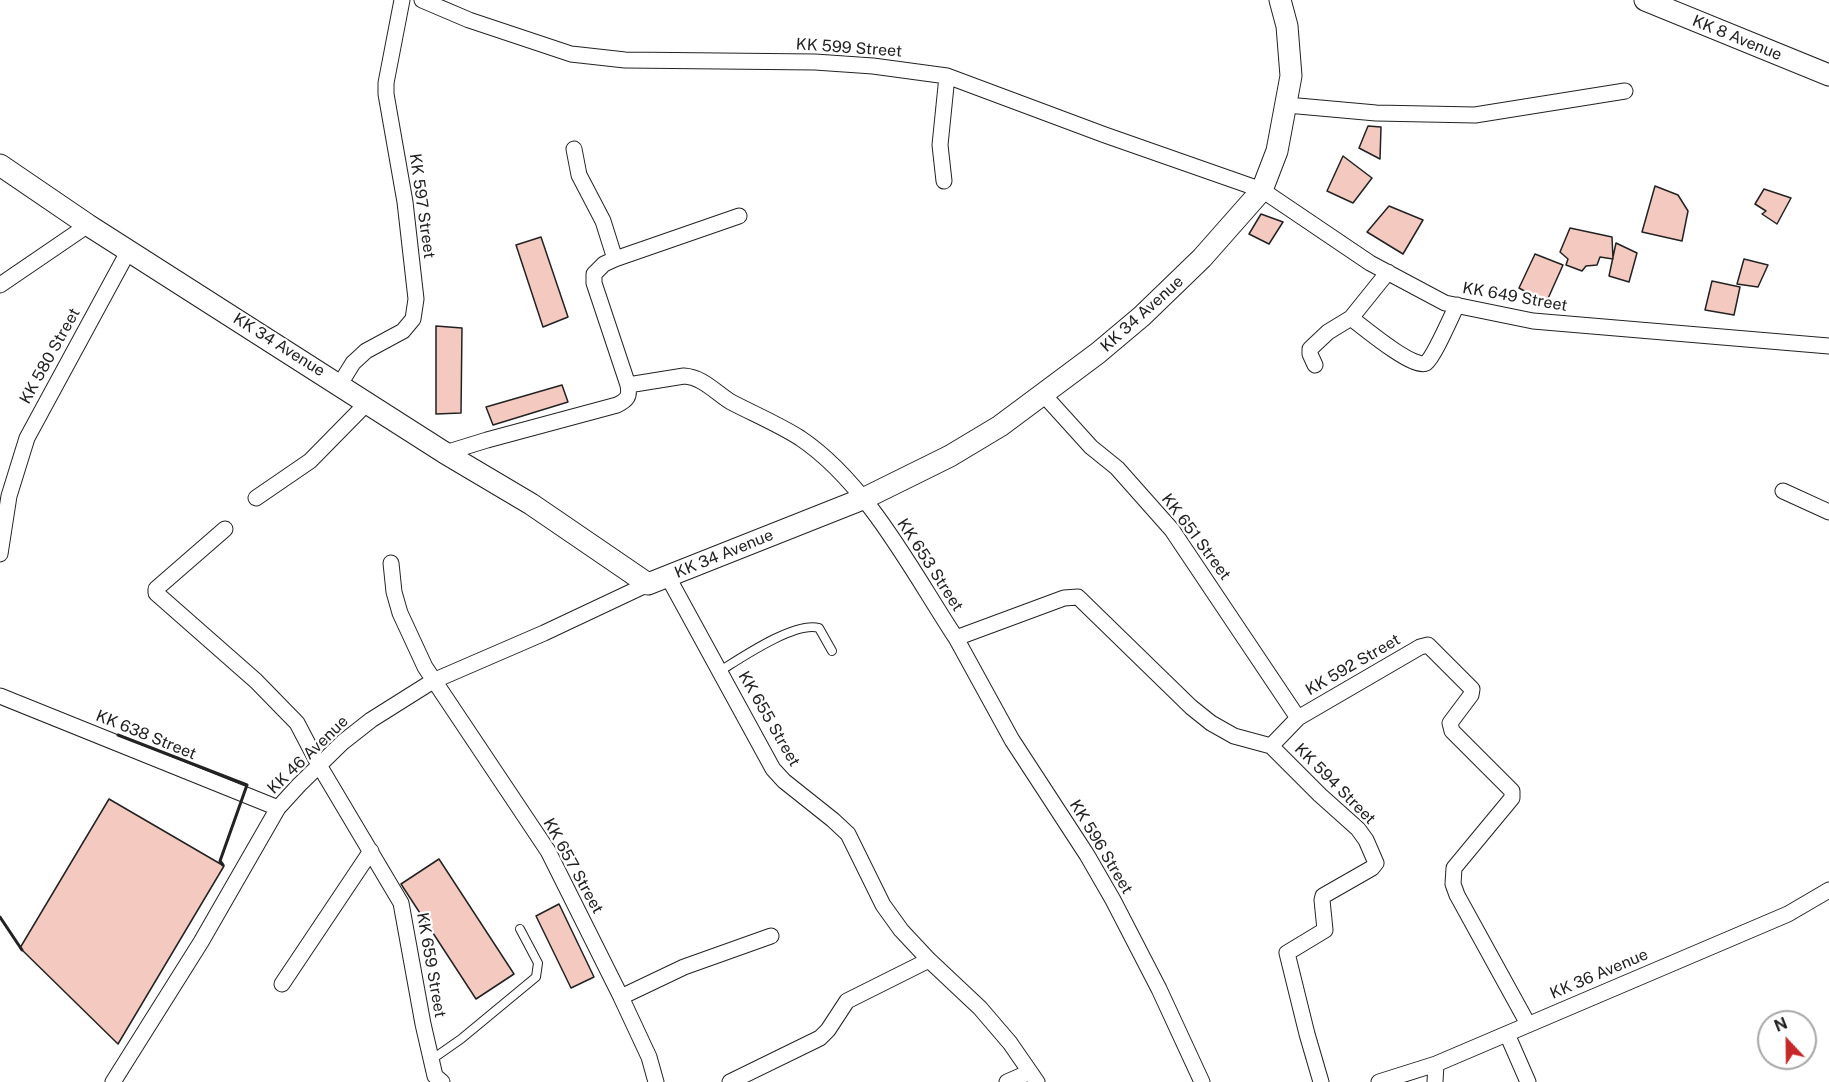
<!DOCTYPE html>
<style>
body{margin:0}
#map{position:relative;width:1829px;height:1082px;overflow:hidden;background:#fff;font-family:"Public Sans",sans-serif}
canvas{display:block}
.north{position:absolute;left:1757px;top:1010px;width:60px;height:60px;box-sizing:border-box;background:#fff;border:2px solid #a7a7a7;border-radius:50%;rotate:338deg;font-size:16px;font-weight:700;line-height:24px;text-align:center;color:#222}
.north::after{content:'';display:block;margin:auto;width:21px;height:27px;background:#c62828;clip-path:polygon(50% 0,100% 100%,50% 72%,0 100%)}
</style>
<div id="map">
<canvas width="1829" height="1082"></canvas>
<div class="north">N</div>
</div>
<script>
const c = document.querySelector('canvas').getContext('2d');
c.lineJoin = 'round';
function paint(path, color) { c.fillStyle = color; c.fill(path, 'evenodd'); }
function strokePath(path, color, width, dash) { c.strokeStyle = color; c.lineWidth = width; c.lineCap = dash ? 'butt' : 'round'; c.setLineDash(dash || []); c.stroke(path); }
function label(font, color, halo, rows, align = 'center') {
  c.font = font + ' "Public Sans",sans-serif'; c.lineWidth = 4.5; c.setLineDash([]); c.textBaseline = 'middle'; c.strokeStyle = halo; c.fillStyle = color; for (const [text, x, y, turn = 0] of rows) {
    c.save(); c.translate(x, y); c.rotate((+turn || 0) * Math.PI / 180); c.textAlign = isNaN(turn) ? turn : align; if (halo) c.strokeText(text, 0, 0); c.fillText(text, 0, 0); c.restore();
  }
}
const building = new Path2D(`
 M1368,126L1381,127L1380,159L1359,148Z
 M1343,156L1372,178L1353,203L1327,191Z
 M1655,186L1678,195L1688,211L1682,241L1642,232Z
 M1764,189L1791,198L1777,224L1762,214L1766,211L1755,204Z
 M1389,206L1423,220L1403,254L1367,232Z
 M1261,214L1283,222L1269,244L1249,234Z
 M1570,228L1612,237L1613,259L1600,257L1597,265L1586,266L1582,271L1566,265L1568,259L1560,252Z
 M541,237L568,317L543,327L516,245Z
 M1616,243L1637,253L1629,282L1609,276Z
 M1535,254L1563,265L1546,303L1519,288Z
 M1744,259L1768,265L1758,287L1737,284Z
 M1712,281L1740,287L1734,315L1705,310Z
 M436,326L462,328L461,413L436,414Z
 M562,385L568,402L493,425L486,407Z
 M109,799L224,866L118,1044L20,948Z
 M439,859L514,974L476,999L401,884Z
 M559,904L594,977L571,988L536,916Z`);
paint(building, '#f3c9c0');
strokePath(building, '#222', 1.5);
const lane = new Path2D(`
 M720,671C741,658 795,621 819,628L832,651
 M431,1060L461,1039L536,977L538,963L520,929`);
const street = new Path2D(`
 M422,0L469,20L571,54L625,60L815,62L873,66L947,76L1105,135L1262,190L1370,263L1445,303L1533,321L1829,346
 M1287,105L1376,113L1475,115L1625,91
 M574,149L579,175L603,221L615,259
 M944,181L940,145L947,76
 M0,285L88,225
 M1351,318C1363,327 1414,370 1426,363C1434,357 1451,317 1457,305
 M1315,365L1310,354V349L1328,332L1351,318L1388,272
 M340,384L353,363L366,351L403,331L413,319L416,299L405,202L386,94V83L402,0
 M628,385L684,376C703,377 716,393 731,402C754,414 778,424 800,438C867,483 912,571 956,638L1064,598L1078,597L1191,707L1211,723L1234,736L1271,746L1320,795L1358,829L1366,840L1376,863L1372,868L1323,896L1322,900L1325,930L1287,953L1307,1034L1321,1082
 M1043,394L1091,447L1117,468L1172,530L1298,718
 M445,453L487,440L617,405C627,400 630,397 628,385L594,283V274L604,264L615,259L739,216
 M1783,491L1829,512
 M256,498L310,461L368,402
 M225,529L156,589V593L256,681L297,723L319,765L401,903L423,1024L435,1076L442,1082
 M0,554L9,496L27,438L129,250
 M391,563L394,592L400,613L425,667L548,851L621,997L649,1057L656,1082
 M668,577L773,769L784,781L833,820L848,834L883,905L901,930L929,960L980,1008L1010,1043L1037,1082
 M956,638L1012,740L1087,855L1113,900L1159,989L1202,1082
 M0,696L278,808
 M1271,746L1298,718L1420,647L1428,645L1472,689L1471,695L1450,723L1452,731L1512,791V798L1454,868L1453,884L1457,895L1528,1024
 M282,984L371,851
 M621,997L684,967L771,936
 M1507,1034L1528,1082
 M113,1082L201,942L278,808L299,785L343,742L371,720L433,681L544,633L648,584
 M730,1082L820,1038L828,1030L847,1001L929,960
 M1007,1082L1030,1072
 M1379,1082L1436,1064L1788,914L1829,890
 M1435,1082L1436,1064`);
const secondary = new Path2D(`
 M1645,0L1829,75
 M0,165L88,225L445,453L531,504L648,584L865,498L950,456L1000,426L1043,394L1098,353L1142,316L1202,258L1262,190L1277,151L1291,76L1287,26L1280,0`);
strokePath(lane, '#222', 10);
strokePath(street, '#222', 17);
strokePath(secondary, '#222', 23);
strokePath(lane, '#fff', 8);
strokePath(street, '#fff', 15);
strokePath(secondary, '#fff', 21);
strokePath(new Path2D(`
 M118,735L247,785L220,861L223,865
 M0,917L22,950`), '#222', 3);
label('16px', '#222', '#fff', [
 ["KK 8 Avenue",1737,38,22],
 ["KK 599 Street",849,48,4],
 ["KK 597 Street",422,206,82],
 ["KK 649 Street",1515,297,10],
 ["KK 34 Avenue",1142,314,-42],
 ["KK 34 Avenue",279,345,32],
 ["KK 580 Street",50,356,-61],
 ["KK 651 Street",1196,537,53],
 ["KK 34 Avenue",724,554,-22],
 ["KK 653 Street",930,565,57],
 ["KK 592 Street",1353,665,-30],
 ["KK 655 Street",769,719,60],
 ["KK 638 Street",146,735,22],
 ["KK 46 Avenue",308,755,-44],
 ["KK 594 Street",1335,784,45],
 ["KK 596 Street",1101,847,59],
 ["KK 657 Street",573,866,61],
 ["KK 659 Street",431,965,80],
 ["KK 36 Avenue",1599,974,-23]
]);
</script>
